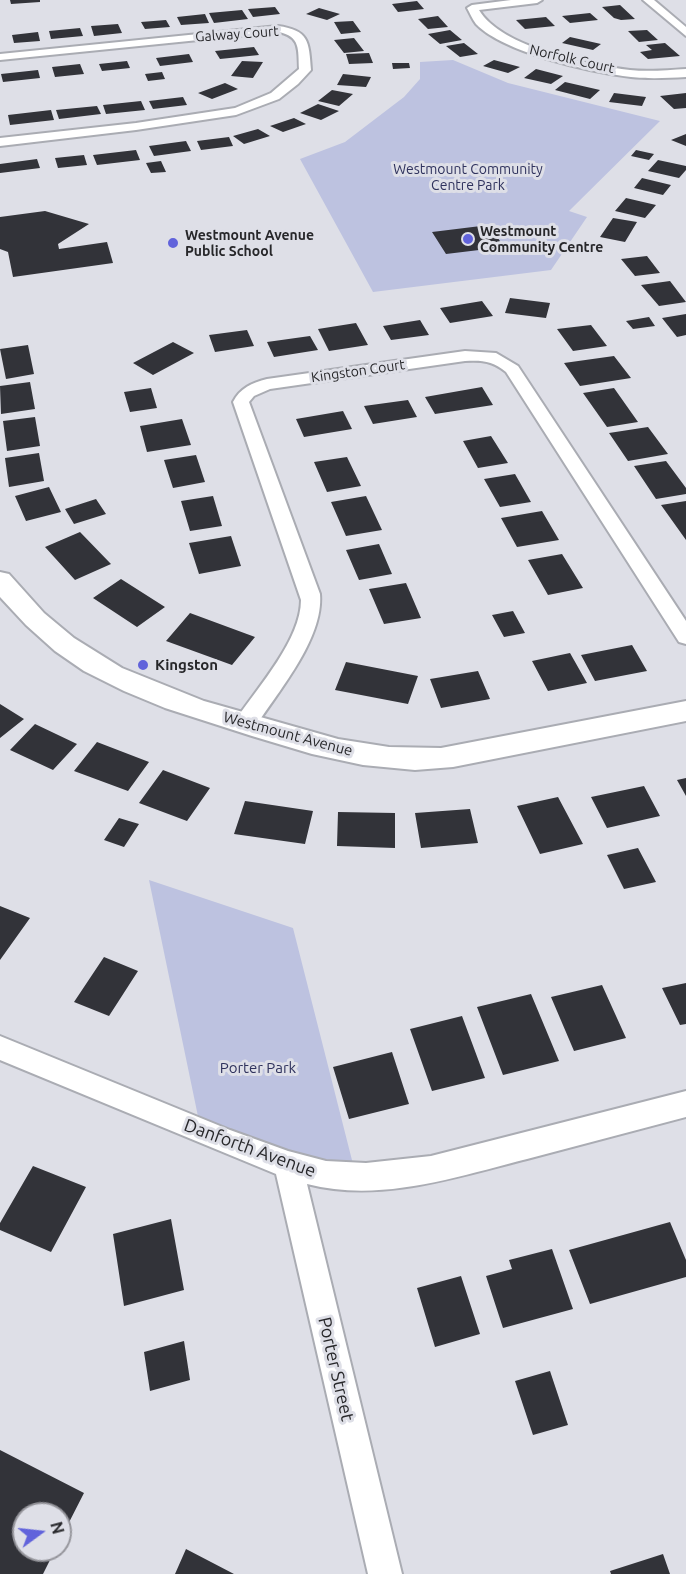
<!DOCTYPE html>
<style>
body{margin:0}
#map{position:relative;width:686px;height:1574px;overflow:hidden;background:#dedfe7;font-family:Ubuntu,sans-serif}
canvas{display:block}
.north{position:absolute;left:12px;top:1502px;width:60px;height:60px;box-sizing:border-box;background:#dedfe7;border:2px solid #95959b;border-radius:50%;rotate:75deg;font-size:16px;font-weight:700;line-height:24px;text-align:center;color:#27272a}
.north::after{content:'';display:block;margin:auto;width:21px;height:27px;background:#6163db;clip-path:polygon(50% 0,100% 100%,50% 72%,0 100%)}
</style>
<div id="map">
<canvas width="686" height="1574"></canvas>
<div class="north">N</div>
</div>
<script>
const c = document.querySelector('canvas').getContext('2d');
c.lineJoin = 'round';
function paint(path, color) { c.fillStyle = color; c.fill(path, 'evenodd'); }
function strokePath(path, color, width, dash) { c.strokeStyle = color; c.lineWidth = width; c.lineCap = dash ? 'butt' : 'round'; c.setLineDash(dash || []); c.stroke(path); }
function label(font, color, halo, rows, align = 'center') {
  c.font = font + ' Ubuntu,sans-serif'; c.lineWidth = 6; c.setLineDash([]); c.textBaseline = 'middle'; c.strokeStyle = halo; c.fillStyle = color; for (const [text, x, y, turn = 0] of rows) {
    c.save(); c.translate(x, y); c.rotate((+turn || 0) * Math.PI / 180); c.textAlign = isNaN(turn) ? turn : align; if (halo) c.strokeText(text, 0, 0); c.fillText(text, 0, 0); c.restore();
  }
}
paint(new Path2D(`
 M453,60L508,83L660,121L569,211L587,217L551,270L373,292L300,159L345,142L404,97L420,79V62Z
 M149,880L293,928L355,1172L200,1126Z`), '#bdc2e0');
paint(new Path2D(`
 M10,0H40V2L11,4Z
 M417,1L424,9L398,12L392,4Z
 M620,5L635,19L621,20L614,18L602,7Z
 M275,7L280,14L253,17L248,9Z
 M319,8L340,14L327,20L306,14Z
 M242,10L248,19L214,23L209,13Z
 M590,13L598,20L570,23L562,16Z
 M205,14L209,23L181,25L177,17Z
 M438,16L448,27L428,29L418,19Z
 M546,17L555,26L525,29L516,20Z
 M166,20L170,27L145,29L141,22Z
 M353,21L361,32L341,34L334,22Z
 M118,24L122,33L94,36L91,26Z
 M80,28L83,36L51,39L49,31Z
 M450,30L462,40L440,44L428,34Z
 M647,30L658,40L639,42L628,31Z
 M38,32L40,41L14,43L12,35Z
 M570,37L601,44L593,50L562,43Z
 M354,38L364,51L344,53L334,40Z
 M464,43L478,54L460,57L446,46Z
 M665,43L680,56L648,59L640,52L652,50L646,45Z
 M254,47L259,55L220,59L215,51Z
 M369,53L373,63L349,64L346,54Z
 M189,54L193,62L160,66L156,58Z
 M494,60L520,67L508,73L483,66Z
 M127,61L130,68L102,71L99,64Z
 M242,61L263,62L253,78L231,76Z
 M392,63H409L410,68L393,69Z
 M80,64L84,74L55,77L52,67Z
 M536,69L563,76L551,84L524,78Z
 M38,70L40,78L3,82L1,74Z
 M162,72L165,79L148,81L145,74Z
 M343,74L371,77L366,87L337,85Z
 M565,82L600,90L590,99L555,90Z
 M225,83L238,89L212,99L198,93Z
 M332,90L353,94L339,106L318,101Z
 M614,93L646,97L642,106L609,102Z
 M686,93V108L674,109L660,96Z
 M183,97L187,105L153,109L149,101Z
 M141,101L145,110L106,114L103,105Z
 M318,104L339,111L321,120L300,113Z
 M97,106L101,114L59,119L56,110Z
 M51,110L54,120L10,125L8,115Z
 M294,118L306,124L283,132L270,126Z
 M258,129L270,136L244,144L233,136Z
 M686,134V146L671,140Z
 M229,137L233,146L201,150L197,141Z
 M186,141L191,151L154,156L149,146Z
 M136,150L140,160L97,165L93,155Z
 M636,150L654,154L649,160L631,156Z
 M84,155L87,165L58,168L55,158Z
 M37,159L40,168L0,173V164Z
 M658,160L686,166V170L679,178L648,171Z
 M161,161L166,172L151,173L146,163Z
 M642,178L671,185L663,195L634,188Z
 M626,198L656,205L645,218L615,211Z
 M45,211L89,224L58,244L59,249L107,242L113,263L13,277L8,252L0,249V217Z
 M613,218L637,222L625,242L600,237Z
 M489,225L504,247L446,254L432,232Z
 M647,256L660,273L635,276L621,259Z
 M670,281L686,302L659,306L641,285Z
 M510,298L550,303L546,318L505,313Z
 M482,301L493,316L450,323L440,308Z
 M686,314V335L677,337L662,318Z
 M649,317L655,326L633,329L626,321Z
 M420,320L429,335L391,340L383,326Z
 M356,323L368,345L329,351L318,329Z
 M591,325L607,346L573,351L557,329Z
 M247,330L254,346L215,352L209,335Z
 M310,336L318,350L274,357L267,342Z
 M173,342L194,353L153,375L133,363Z
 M28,345L34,374L6,379L0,349Z
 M614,356L631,378L580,386L564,363Z
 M30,382L35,409L1,414L0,386Z
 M482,387L493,405L435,414L425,397Z
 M151,388L157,408L130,412L124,392Z
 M614,388L638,422L607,427L583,393Z
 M408,400L417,417L373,424L364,406Z
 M343,411L352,429L304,437L296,419Z
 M35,417L40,446L7,451L3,421Z
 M182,419L191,445L147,452L140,426Z
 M648,427L668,454L628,461L609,433Z
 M491,436L508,463L478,468L463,441Z
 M39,453L44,481L9,487L5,458Z
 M196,455L205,482L173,488L164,460Z
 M347,457L361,486L327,492L314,462Z
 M666,461L686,488V494L656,499L634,466Z
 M515,474L531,502L500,507L484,479Z
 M49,487L61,512L26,521L15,496Z
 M213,496L222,526L190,531L181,501Z
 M366,496L382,530L346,536L331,502Z
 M96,499L106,514L74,524L65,509Z
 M686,501V540L661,505Z
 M542,511L559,540L517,547L501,518Z
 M80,532L111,564L75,580L45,547Z
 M231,536L241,566L199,574L189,543Z
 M379,544L392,574L359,580L346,550Z
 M562,554L583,588L548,595L528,560Z
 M121,579L165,607L137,627L93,598Z
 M406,583L421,618L384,624L369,589Z
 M513,611L525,633L504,637L492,615Z
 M190,613L255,637L232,665L166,641Z
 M632,645L647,671L595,681L581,655Z
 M570,653L587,683L548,691L532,661Z
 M346,662L418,676L408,704L335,690Z
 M478,671L490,699L441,708L430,679Z
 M0,704L24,719L0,738Z
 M35,724L77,744L53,770L10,750Z
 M97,742L149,762L128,791L74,771Z
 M163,770L210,788L187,821L139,803Z
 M686,778V796L677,780Z
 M644,786L660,816L607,828L591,797Z
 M558,797L583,844L540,854L517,806Z
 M245,801L313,811L305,844L234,834Z
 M470,809L478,843L421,848L415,813Z
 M338,812L395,813V848L337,846Z
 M119,818L139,824L124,847L104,840Z
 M638,848L656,882L624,889L607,855Z
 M0,906L30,918L0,960Z
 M104,957L138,971L109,1016L74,1002Z
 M686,983V1024L680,1025L662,988Z
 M602,985L626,1038L574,1051L551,997Z
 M531,994L559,1061L503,1075L477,1007Z
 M462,1016L485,1078L432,1091L410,1029Z
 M392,1052L409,1104L349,1119L333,1067Z
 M33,1166L86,1187L51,1252L0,1230V1223Z
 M171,1219L184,1290L124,1306L113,1234Z
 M670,1222L686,1260V1277L590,1304L569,1250Z
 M552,1249L573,1309L503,1328L486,1276L512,1269L509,1260Z
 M461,1276L480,1334L435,1347L417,1288Z
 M184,1341L190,1380L150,1391L144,1352Z
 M550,1371L568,1425L533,1435L515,1381Z
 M0,1450L84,1493L60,1540V1514H24V1550H55L43,1574H0Z
 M186,1549L234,1574H175Z
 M663,1554L670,1574H611L610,1571Z`), '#323339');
const minor = new Path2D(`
 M511,0H542L537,3L479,10C502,48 589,65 630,70C649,72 668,70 686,69V77C668,78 649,79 631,77C591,72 504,53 476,24C472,19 470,13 467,8L472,5Z
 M643,0H654L686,27V36Z
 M278,26C309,30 309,42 311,70L298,84L279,99L236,115L136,130L0,146V138L136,123L235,108L271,93L299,69C298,50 301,36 278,32L0,60V54Z
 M465,351L496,353L518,366L686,621V644L679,642L506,372C493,361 482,360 465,361L270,389L254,396L249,402L320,594C324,639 277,693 253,730L245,732L237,730L234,724L237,718C259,686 301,639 301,600L233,402C240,388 252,383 267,379Z
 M0,1036L230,1130L288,1151L326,1161L366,1163L431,1156L686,1091V1117C633,1131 580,1145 527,1159C456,1177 380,1203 307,1184L402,1574H368L276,1174L0,1060Z`);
const tertiary = new Path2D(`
 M0,572L9,574L44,613L74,638L122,668L204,701L338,739L389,747L441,748L686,701V721L453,767L415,770L363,765L312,754L252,736L165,708L124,691L84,671L55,651L26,625L0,597Z`);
strokePath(minor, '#aaacb3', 4);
strokePath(tertiary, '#aaacb3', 4);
paint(minor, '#fff');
paint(tertiary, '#fff');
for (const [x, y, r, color] of [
 [468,239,6,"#6163db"],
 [173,243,6,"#6163db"],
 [143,665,6,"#6163db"]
]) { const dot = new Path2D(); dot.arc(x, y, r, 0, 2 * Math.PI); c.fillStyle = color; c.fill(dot); strokePath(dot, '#dedfe7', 2); }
label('14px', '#27272a', '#dedfe7', [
 ["Galway Court",237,34,-4],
 ["Norfolk Court",572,59,13],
 ["Kingston Court",358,371,-8]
]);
label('14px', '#2f325d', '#dedfe7', [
 ["Westmount Community",468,169],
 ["Centre Park",468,185]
]);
label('bold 14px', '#27272a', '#dedfe7', [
 ["Westmount",480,231],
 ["Community Centre",480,247],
 ["Westmount Avenue",185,235],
 ["Public School",185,251]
], 'left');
label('bold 15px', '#27272a', '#dedfe7', [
 ["Kingston",155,665]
], 'left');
label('15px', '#27272a', '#dedfe7', [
 ["Westmount Avenue",288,734,15]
]);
label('15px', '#2f325d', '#dedfe7', [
 ["Porter Park",258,1068]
]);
label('18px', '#27272a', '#dedfe7', [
 ["Danforth Avenue",250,1148,20],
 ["Porter Street",336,1369,77]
]);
</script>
